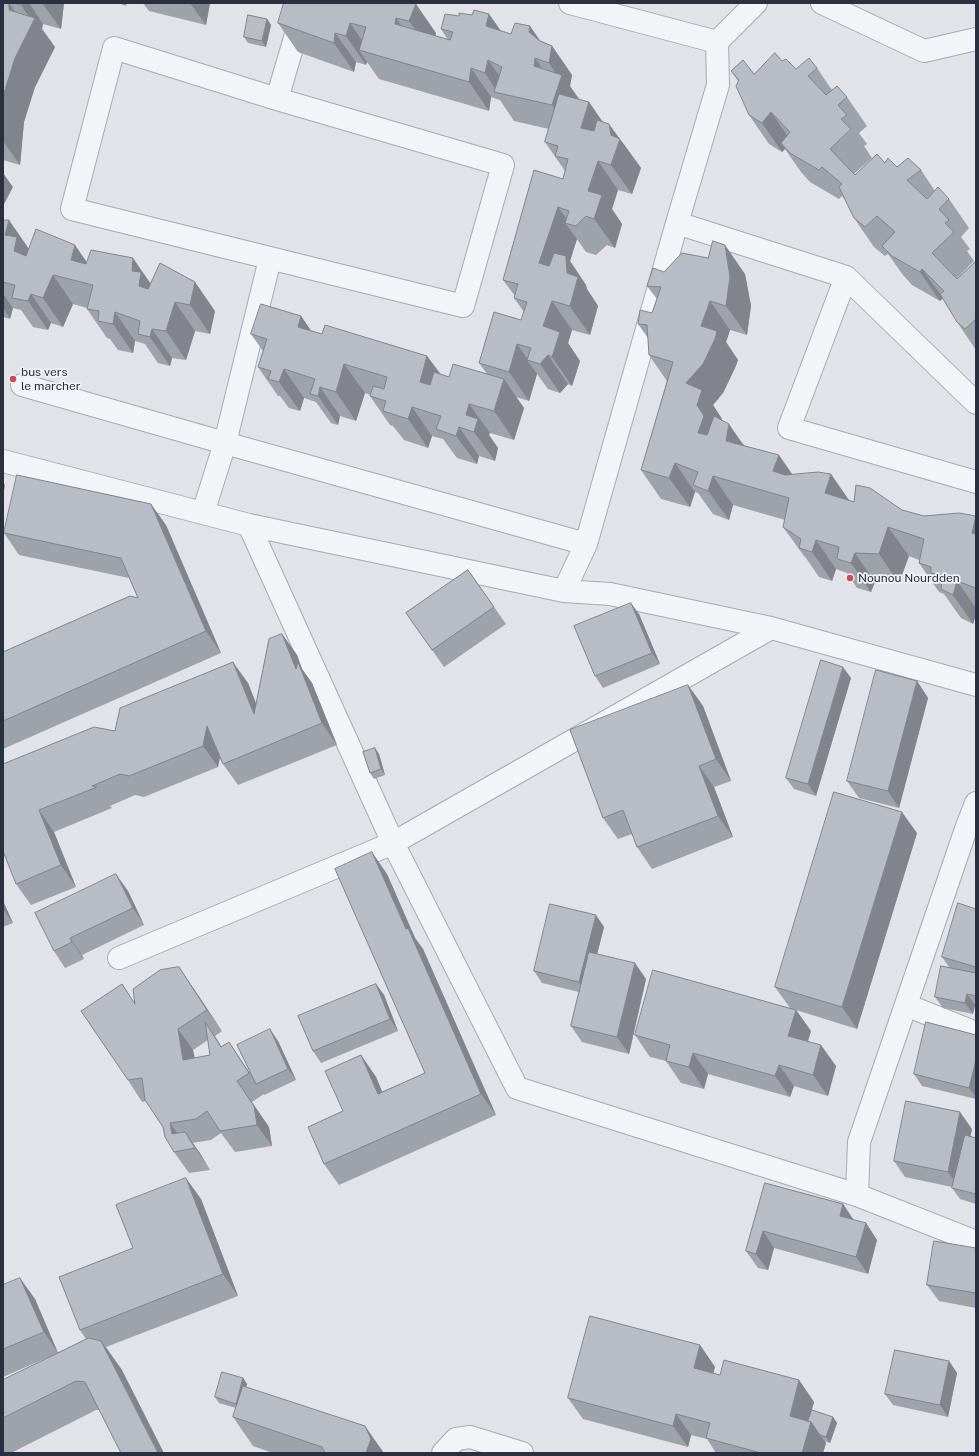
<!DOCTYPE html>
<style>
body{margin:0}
#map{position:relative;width:979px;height:1456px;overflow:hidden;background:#e1e3e9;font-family:"Public Sans",sans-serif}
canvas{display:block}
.frame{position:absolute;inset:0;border:4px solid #2a303f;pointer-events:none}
</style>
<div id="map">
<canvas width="979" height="1456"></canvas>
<div class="frame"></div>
</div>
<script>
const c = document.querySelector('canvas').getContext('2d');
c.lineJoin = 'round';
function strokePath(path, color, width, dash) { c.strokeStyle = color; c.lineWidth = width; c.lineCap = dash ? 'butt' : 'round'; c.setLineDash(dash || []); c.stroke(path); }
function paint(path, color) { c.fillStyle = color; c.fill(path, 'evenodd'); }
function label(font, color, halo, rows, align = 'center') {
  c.font = font + ' "Public Sans",sans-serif'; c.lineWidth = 3.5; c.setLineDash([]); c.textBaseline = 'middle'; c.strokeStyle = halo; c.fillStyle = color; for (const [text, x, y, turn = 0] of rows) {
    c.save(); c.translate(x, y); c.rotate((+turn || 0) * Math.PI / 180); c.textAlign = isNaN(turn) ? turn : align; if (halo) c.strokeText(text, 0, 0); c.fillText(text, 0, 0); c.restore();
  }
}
const minor = new Path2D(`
 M822,3L924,51L976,39
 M717,42L756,3
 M114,48L277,99L503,165L463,306L72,209Z
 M277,99L299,24L308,3
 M677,223L846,277L976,403
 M270,259L225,443L586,544
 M846,277L789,428L976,482
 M22,385L225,443L203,513
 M3,461L249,525L564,591L610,594L771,628L976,685
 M564,591L586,544L677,223L718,85L717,42L570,3
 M771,628L393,843L517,1088L857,1195L976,1242
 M119,958L393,843L249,525
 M906,1005L976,1033
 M857,1195L859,1142L966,829L976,803
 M443,1453L456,1439L470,1437L522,1453`);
strokePath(minor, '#a6aab3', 24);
strokePath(minor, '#f3f4f7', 22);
paint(new Path2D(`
 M3,3H64L61,29L43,24L42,29L55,47L35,87L24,122L20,165L3,160Z
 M118,3H127L126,6Z
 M143,3H210L206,25L149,11Z
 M412,3L436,33L435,36L448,40L441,29L459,16L489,14L501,31L511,34L541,41L552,46L572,75L570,86L580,100L589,102L602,122L620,139L641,168L632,194L618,190L612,209L622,224L615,248L607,245L596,255L586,252L577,239L570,261L586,285L587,289L598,306L590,335L572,330L568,343L580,361L572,386L568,384L560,393L548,389L537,374L529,401L516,397L524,408L514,440L490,433L489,435L498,448L495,461L479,456L477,464L457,458L443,439L432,436L428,448L404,440L393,426L390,425L370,396V395L365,393L356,421L340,416L338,425L331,423L316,402L304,398L300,411L289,408L280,396H278L258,367L263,351L251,334L301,316L311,331L322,334L427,356L441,374L449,377L487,374L479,363L521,320L524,312L514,298L515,296L503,280L563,179L565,171L545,142L549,129L514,121L500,100L491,97L489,111L379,79L367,62L366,65L356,62L354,72L298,52L278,23Z
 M267,19L271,25L266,47L248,43L244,37Z
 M782,61L796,69L817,68L832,90L847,97L867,126L859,133L867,144L864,146L872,158L854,174L855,175L885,163L897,167L921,170L935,191L949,199L969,228L961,237L970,249L967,251L974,261L956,279H957L976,261V350L957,322L943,298L940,301L912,285L903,275L888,254L885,256L874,247L854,218L844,198L842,196L839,199L810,182L801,172L785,149L782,152L769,144L749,115L738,81L731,71L754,74Z
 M3,220L29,249L87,262L151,283L215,311L210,334L195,331L186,360L172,358L170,366L158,363L145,344L135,341L133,353L118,350L110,339L107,338L87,309V308L73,304L63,327L51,323L48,330L33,327L21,310L13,308L10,319L3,317Z
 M664,272L745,274L751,306L747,335L730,330L726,342L738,360L735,368L723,393L713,405L722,419V420L745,446L792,475L854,502L902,510L924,516H976V615L973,624L961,618L944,594L939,592L919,563V560L909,556L899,583L875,582L871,592L857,588L847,573L836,569L832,581L819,577L806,558L804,556L783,527L785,520L733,505L729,520L713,514L698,493L695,492L690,507L661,499L641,470L667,381L649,355L648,338L638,324L652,313L657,299L647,286Z
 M166,525L221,653L3,749V652L138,598L129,578L19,555L4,533Z
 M468,570L506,624L444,667L406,613Z
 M639,614L660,664L603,688L595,676Z
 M282,634L297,655L302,669L312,683L337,745L238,785L223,764L220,757L218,767L144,797L135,795L110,806L112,808L54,832L76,887L31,905L16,884L3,764L115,731L248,683L256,703Z
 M851,678L816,796L794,789L786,778Z
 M917,681L928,698L899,808L859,798L847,781Z
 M688,685L703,706L731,781L714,787L733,837L652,869L637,847L632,834L618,839L603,818Z
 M375,748L379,754L385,775L374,779L370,773Z
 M917,833L857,1029L796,1010L811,1031L808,1041L836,1066L828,1096L794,1086L790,1097L708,1074L704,1089L681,1083L666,1061L650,1057L635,1035L790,1008L775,987Z
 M387,874L415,938L423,949L496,1115L339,1185L324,1164L343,1111L361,1055L376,1077L382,1092L425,1073Z
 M128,891L144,925L82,955L84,959L65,968L54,951Z
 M3,901L13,923L3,927Z
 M976,909V1005H975L973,1014L943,1008L935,997L949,967L942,957Z
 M604,927L597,954L646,979L629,1054L582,1042L571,1026L579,992L542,983L534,971Z
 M179,967L222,1031L215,1036L222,1047L229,1042L255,1081L278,1041L296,1080L264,1095V1094L252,1102L269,1127L272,1146L235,1152L221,1133L211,1140L192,1143L210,1170L189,1173L174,1152L163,1127L146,1101L142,1102L128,1080L122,984L134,1002ZM208,1040L210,1055L195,1058L193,1050Z
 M376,984L384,995L398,1031L321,1063L313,1051Z
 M976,1035V1099L922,1086L914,1074Z
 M972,1129L970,1136L976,1138V1204L960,1199L952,1188V1187L905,1177L894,1161Z
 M765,1183L843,1204L854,1220L866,1223L877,1240L868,1274L774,1248L768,1270L758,1268L746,1251Z
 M201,1199L238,1296L106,1347L122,1370L99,1410H96L11,1453H3V1380L86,1339L80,1330L133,1248Z
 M976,1248V1308L939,1301L927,1285Z
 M3,1285L35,1299L58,1353L3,1377Z
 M700,1345L715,1367L713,1373L720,1375L799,1380L814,1402L811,1413L833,1417L837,1423L830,1443L824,1441L826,1443L823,1453H716L707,1439L691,1435L688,1447L583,1419L568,1398Z
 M949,1361L957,1373L948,1417L893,1405L885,1394Z
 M243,1378L247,1384L246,1387L384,1453H273L253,1446L233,1417L236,1408L219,1403L215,1397Z`), '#9ea2a9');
paint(new Path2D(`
 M9,3L28,31L33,22L20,4L21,3H29L43,24L42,29L55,47L35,87L24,122L20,165L3,141V101L9,10Z
 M42,3H64L61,29Z
 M190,3H210L206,25Z
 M416,4L436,33L430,50L409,21Z
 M489,14L509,43L486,26Z
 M396,18L416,47L395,24Z
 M267,19L271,25L266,47L262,41Z
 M350,23L370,52L359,50L367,62L366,65L346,36Z
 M530,26L550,55L552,46L572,75L570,86L582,104L572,134L552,105L560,80L529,32Z
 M335,33L356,62L354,72L334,43Z
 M535,58L555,87L534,66Z
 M488,60L509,89L498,93L485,73Z
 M471,68L491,97L489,111L469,82Z
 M589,102L609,131L602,157L581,128Z
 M771,112L791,141L781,143L785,149L782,152L762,123Z
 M609,124L641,168L632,194L611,165V135Z
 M598,161L618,190L612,209L622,224L615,248L594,219L588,191Z
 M3,173L13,187L3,206Z
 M558,207L570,224L565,223L577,239L570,261L586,285L587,289L598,306L590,335L539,263Z
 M9,220L29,249L37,266L14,251L5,235Z
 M75,245L95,274L71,260Z
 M725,245L745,274L751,306L747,335L726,306Z
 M133,258L153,287L161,301L139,286L132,271Z
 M922,269L943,298L940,301L920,272Z
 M53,275L73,304L63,327L43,298Z
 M195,282L215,311L210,334L190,305Z
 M3,294L13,308L10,319L3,308Z
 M31,294L51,323L48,330L28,301Z
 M552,301L572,330L568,343L580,361L572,386L552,357L543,326Z
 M710,301L730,330L726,342L738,360L735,368L723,393L713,405L722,419L718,434L724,445L698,433L686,383L701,326Z
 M175,302L195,331L186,360L166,331Z
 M115,312L135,341L133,353L113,324Z
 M301,316L321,345L298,327Z
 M152,329L172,358L170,366L150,337Z
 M517,344L529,361L527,360L537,374L529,401L509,372Z
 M548,355L568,384L560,393L540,364Z
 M427,356L448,385L440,411L420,382Z
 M344,364L365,393L356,421L336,392Z
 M284,369L304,398L300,411L279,382Z
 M504,379L524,408L514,440L494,411Z
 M320,387L340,416L338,425L318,396Z
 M469,404L490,433L489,435L498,448L495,461L474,432L466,415Z
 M412,407L432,436L428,448L408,419Z
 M729,424L749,453L726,441Z
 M459,427L479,456L477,464L456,436Z
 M779,455L799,484L773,471Z
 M675,463L695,492L690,507L669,478Z
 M831,474L851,503L825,493Z
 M713,476L733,505L729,520L708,491Z
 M3,482L5,485L3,496Z
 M151,504L166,525L221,653L206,631Z
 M976,517V539L972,533Z
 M888,527L909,556L899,583L879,554Z
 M816,540L836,569L832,581L812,552Z
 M855,553L875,582L871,592L851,563Z
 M957,581L976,608V615L973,624L953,595Z
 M631,603L639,614L660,664L652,653Z
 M282,634L297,655L302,669L312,683L337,745L322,723L296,669Z
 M233,662L248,683L268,735L254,714Z
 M843,667L851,678L816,796L808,784Z
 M917,681L928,698L899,808L888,791Z
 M688,685L703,706L731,781L716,759Z
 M207,726L222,747L218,767L203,746Z
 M375,748L379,754L385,775L381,769Z
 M699,766L714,787L733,837L718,816Z
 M39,810L54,832L76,887L61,865Z
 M902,812L917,833L857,1029L842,1007Z
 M372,852L387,874L415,938L423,949L496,1115L481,1094L406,929Z
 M116,874L128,891L144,925L133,908Z
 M3,901L13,923L3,909Z
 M596,915L604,927L587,994L579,982Z
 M70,938L82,955L84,959L72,942Z
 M635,963L646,979L629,1054L617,1037Z
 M179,967L194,989L222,1031L207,1010Z
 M376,984L384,995L398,1031L390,1019Z
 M967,994L975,1005L973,1014L965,1003Z
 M796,1010L811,1031L803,1057L788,1036Z
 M178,1029L193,1050L198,1081L183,1060Z
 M270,1029L278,1041L296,1080L288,1069Z
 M229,1042L243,1063L257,1083L249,1073Z
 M821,1045L836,1066L828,1096L813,1075Z
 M693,1053L708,1074L704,1089L689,1067Z
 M361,1055L376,1077L392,1115L378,1094Z
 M976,1060V1097L969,1088Z
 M779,1065L794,1086L790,1097L775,1076Z
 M237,1081L269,1127L272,1146L257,1125Z
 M960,1112L972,1129L960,1188L948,1172Z
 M170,1123L185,1144L172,1134Z
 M185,1132L200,1153L210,1170L195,1148Z
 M186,1178L201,1199L238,1296L223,1274Z
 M843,1204L854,1221L840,1216Z
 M866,1223L877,1240L868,1274L856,1257Z
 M763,1231L774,1248L768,1270L756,1254Z
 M20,1278L35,1299L58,1353L44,1332Z
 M101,1341L122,1370L164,1453H158Z
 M700,1345L715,1367L709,1390L694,1368Z
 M949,1361L957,1373L948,1417L940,1405Z
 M243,1378L247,1384L240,1409L236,1404Z
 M799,1380L814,1402L806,1430L790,1416Z
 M676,1414L691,1435L688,1447L673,1426Z
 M833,1417L837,1423L830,1443L826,1437Z
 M811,1422L826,1443L823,1453H802Z
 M365,1426L384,1453H366Z`), '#81848a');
const building = new Path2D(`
 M3,3H9V10L35,18L15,58L4,93L3,101Z
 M11,3H21L20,4Z
 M284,3H412L416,4L409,21L396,18L395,24L450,40L453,32L441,29L445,14L459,16V13L472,15L474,10L489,14L486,26L511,34L515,23L530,26L529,32L540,41L552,46L549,63L535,58L534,66L562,75L552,105L494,92L502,67L488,60L485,73L471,68L469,82L359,50L366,27L350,23L346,36L335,33L334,43L278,23Z
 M248,15L267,19L262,41L244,37Z
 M775,53L782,61L786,59L796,69L809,58L817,68L808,76L826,95L837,86L847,97L838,105L847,115L841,119L851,129L830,149L855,175L877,154L885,163L888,158L897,167L908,158L921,170L907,180L927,199L938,187L949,199L939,209L949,220L945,223L954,232L932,253L957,279L976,261V319L965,329L957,322L940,294L944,291L922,269L920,272L892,256L882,246L895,232L877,216L865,227L854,218L839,187L842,184L822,167L819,170L790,153L781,143L790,132L771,112L762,123L749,115L736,86L739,80L731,71L743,60L754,74Z
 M559,94L589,102L581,128L594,131L597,120L609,124L611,135L620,139L611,165L598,161L588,191L602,195L594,219L586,216L576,226L565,223L569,211L558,207L539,263L549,266L554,253L566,256L567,273L578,277L570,306L552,301L543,326L560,332L552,357L548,355L540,364L527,360L531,348L517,344L509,372L479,363L494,312L521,320L527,302L514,298L518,284L503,280L534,170L563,179L568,159L555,156L558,146L545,142Z
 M3,220H9L5,235L17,237L14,251L26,256L36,229L75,245L71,260L86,264L91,250L133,258L132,271L141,272L139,286L148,289L160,263L195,282L190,305L175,302L166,331L152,329L150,337L138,334L140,321L115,312L113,324L98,321L99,311L87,309L93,285L53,275L43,298L31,294L28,301L12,298L15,285L3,282Z
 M713,241L725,245L730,277L726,306L710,301L701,326L717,331L715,339L703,364L686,383L702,390L697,405L704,416L698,433L707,435L714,416L729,424L726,441L779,455L773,471L785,475L818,472L831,474L825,493L854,502L856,485L870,488L902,510L924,516L959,513L976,516L972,533L976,534V588L957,581L953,595L941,589L943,575L931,573V567L919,563L924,539L888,527L879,554L855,553L851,563L837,559L839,547L816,540L812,552L799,548L801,539L783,527L789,498L713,476L708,491L693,485L698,472L675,463L669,478L641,470L673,362L649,355L647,325L638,324L640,310L652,313L661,287L647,286L653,268L664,272L682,253L708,258Z
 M261,304L301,316L298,327L322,334L325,325L427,356L420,382L430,385L434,372L449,377L453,364L504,379L494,411L469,404L466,415L478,419L474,432L459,427L456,436L436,429L441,416L412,407L408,419L383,411L386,401L370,396L373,386L384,389L387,377L344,364L336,392L320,387L318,396L310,394L315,379L284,369L279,382L268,379L271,371L258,367L267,339L251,334Z
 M17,475L151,504L206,631L3,721V652L130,596L138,598L121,558L4,533Z
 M468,570L494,607L432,650L406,613Z
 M631,603L652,653L595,676L574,626Z
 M282,634L296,669L298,662L322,723L223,764L207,726L203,746L129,776L120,774L92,786L97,787L39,810L61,865L16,884L3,851V764L94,727L115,731L120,708L233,662L254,714L269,639Z
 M821,660L843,667L808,784L786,778Z
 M876,670L917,681L888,791L847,781Z
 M688,685L716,759L699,766L718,816L637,847L623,810L603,818L570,730Z
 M375,748L381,769L370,773L363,752Z
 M834,792L902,812L842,1007L775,987Z
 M372,852L406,929L408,928L481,1094L324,1164L308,1127L343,1111L325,1071L361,1055L378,1094L425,1073L335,869Z
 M116,874L133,908L70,938L72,942L54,951L35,913Z
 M958,903L976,909V967L942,957Z
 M550,904L596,915L579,982L534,971Z
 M589,952L635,963L617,1037L571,1026Z
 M941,966L976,973V996L967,994L965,1003L935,997Z
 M179,967L207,1010L178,1029L183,1060L210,1055L205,1022L221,1047L229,1042L249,1073L237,1081L254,1106L257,1125L220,1131L207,1111L196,1119L170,1123L172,1134L185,1132L195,1148L174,1152L165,1137L163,1127L145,1100L142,1078L128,1080L81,1011L122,984L135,1004L133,989L160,970Z
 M653,970L796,1010L788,1036L821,1045L813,1075L779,1065L775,1076L693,1053L689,1067L666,1061L670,1045L635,1035Z
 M376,984L390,1019L313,1051L298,1016Z
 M926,1022L976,1035V1060L969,1088L914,1074Z
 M270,1029L288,1069L256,1084L237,1045Z
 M906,1101L960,1112L948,1172L894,1161Z
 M965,1135L976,1138V1194L952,1188Z
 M186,1178L223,1274L80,1330L59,1277L133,1248L116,1205Z
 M765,1183L843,1204L840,1216L866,1223L856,1257L763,1231L756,1254L746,1251Z
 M934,1241L976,1248V1293L927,1285Z
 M20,1278L44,1332L3,1349V1285Z
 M590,1316L700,1345L694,1368L720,1375L724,1360L799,1380L790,1416L811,1422L802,1453H761L706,1438L710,1423L676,1414L673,1426L568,1398Z
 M89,1338L101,1341L158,1453H121L85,1382L76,1381L3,1418V1380Z
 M895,1350L949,1361L940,1405L885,1394Z
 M222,1372L243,1378L236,1404L215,1397Z
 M243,1386L365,1426L371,1439L366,1453H325L322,1447L233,1417Z
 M812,1410L833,1417L826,1437L820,1435L811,1422L808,1421Z`);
paint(building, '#b8bcc5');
strokePath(building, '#81848a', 1);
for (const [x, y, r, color] of [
 [13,379,4,"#c74d56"],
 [850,578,4,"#c74d56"]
]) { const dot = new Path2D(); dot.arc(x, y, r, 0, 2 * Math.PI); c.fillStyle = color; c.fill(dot); strokePath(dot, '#f0f2f6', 1.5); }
label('12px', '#2a303f', '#f0f2f6', [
 ["bus vers",21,372],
 ["le marcher",21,386],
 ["Nounou Nourdden",858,578]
], 'left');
</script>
